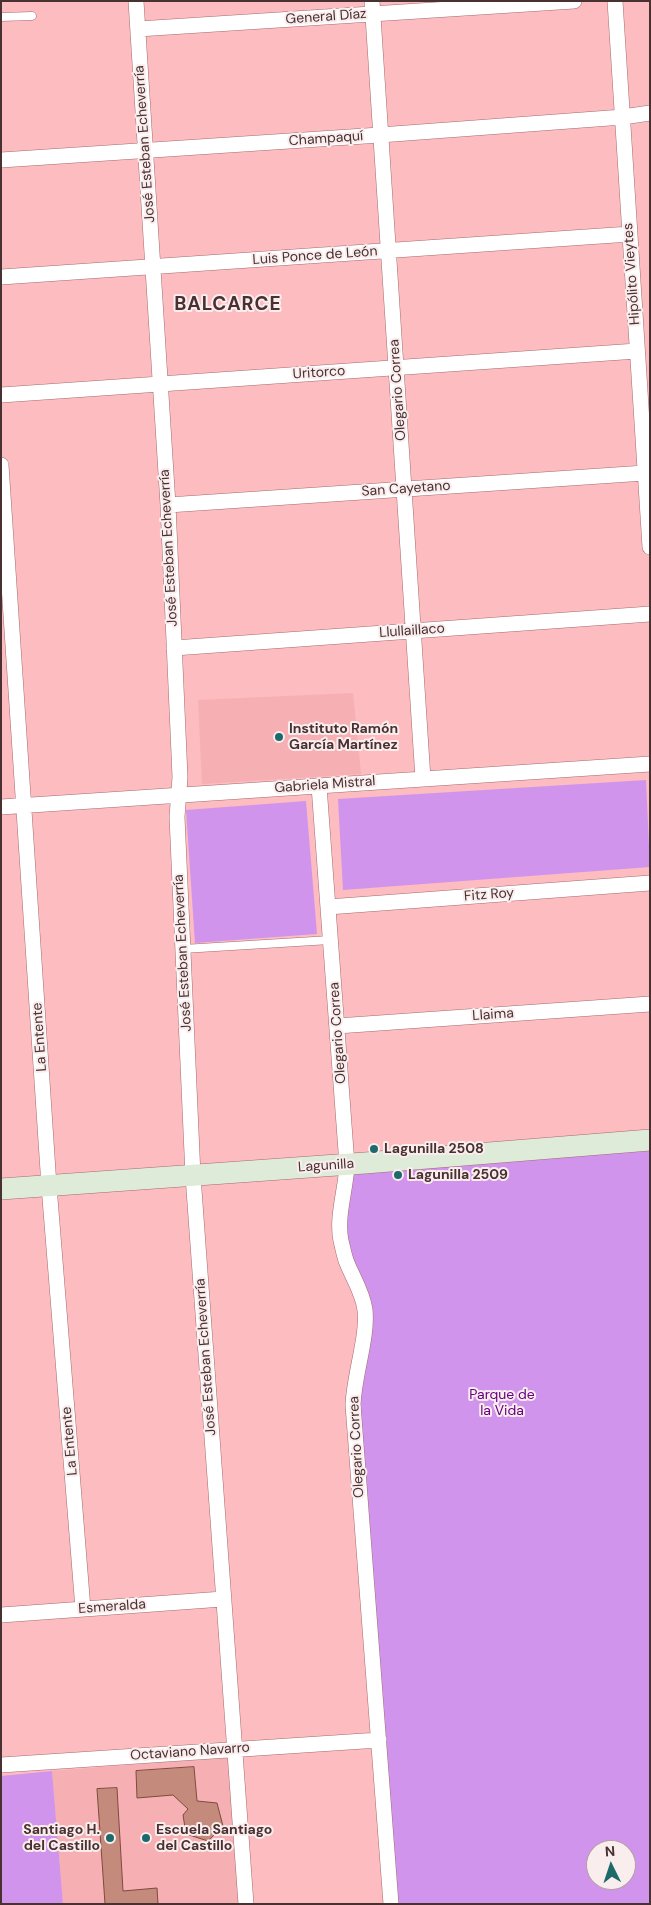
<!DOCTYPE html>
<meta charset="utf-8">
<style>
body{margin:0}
#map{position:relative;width:651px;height:1905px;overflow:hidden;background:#fcbcc0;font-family:"DM Sans",sans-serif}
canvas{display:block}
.frame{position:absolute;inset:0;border:2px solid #493031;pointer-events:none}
.north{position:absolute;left:586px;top:1840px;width:50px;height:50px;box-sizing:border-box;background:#faeded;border:1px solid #b3a1a2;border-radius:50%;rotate:356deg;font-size:14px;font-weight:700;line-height:20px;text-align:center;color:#493031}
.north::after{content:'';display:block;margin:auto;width:18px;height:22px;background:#1e6a6a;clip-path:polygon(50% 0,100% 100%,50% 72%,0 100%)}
</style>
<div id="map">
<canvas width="651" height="1905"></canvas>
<div class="frame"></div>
<div class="north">N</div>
</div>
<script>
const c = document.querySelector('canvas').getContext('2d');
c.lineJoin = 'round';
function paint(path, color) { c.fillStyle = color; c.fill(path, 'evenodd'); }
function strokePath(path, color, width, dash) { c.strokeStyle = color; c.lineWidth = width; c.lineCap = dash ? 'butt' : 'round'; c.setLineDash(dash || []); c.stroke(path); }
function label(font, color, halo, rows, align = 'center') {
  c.font = font + ' "DM Sans",sans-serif'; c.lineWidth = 4; c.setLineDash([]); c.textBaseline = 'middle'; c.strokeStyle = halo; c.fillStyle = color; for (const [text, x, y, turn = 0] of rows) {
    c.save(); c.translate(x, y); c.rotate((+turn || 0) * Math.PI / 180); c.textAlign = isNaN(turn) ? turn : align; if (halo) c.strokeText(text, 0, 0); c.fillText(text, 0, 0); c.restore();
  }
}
paint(new Path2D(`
 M353,693L361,774L202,784L198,700Z
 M229,1757L239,1904H63L52,1771Z`), '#f6afb3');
paint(new Path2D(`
 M646,780L650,867L343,890L338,799Z
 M306,801L317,934L195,943L186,810Z
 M650,1140V1904H391L353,1405L365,1326L346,1261L347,1165ZM596,1850H626V1880H596Z
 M52,1771L63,1904H1V1776Z`), '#d194ec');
const building = new Path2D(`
 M194,1767L197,1801L217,1803L223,1826L208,1841L186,1834L183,1815L188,1809L173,1795L137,1798L136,1771Z
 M117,1788L123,1891L157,1888L158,1904H105L97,1789Z`);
paint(building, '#c48b7c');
strokePath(building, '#7f4b3e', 1);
const lane = new Path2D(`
 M1,17L32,16
 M183,949L330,940`);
const street = new Path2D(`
 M136,1L168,505L180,777L177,817L193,1176L246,1904
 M372,1L423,779
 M615,1L650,547
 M138,29L574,1
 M1,160L380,135L623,117L650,113
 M1,277L630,234
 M1,395L637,351
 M1,465L49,1186L83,1609
 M168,505L645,473
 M174,648L650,614
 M319,786L347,1165C346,1189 336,1217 341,1241C343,1248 344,1256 347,1263C353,1278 363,1293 365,1310C368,1337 354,1375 353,1405L391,1904
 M1,807L650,764
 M328,907L650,883
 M337,1026L650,1004
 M1,1615L223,1599
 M1,1765L379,1740`);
const secondary = new Path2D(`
 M1,1189L365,1163L650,1140`);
strokePath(lane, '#a46a6e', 9);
strokePath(street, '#a46a6e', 16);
strokePath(secondary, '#a46a6e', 22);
strokePath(lane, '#fff', 8);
strokePath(street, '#fff', 15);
strokePath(secondary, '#dfebd9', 21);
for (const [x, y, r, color] of [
 [279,737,5,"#1e6a6a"],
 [374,1149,5,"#1e6a6a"],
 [398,1175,5,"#1e6a6a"],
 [110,1838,5,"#1e6a6a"],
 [146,1838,5,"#1e6a6a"]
]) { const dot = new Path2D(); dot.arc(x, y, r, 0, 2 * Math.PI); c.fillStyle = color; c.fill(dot); strokePath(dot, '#faeded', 2); }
label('14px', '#493031', '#faeded', [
 ["General Díaz",326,17,-4],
 ["Champaquí",326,139,-4],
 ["José Esteban Echeverría",145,144,-94],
 ["Luis Ponce de León",315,256,-4],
 ["Hipólito Vieytes",632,274,-94],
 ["Uritorco",319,373,-4],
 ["Olegario Correa",398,390,-94],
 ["San Cayetano",406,489,-4],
 ["José Esteban Echeverría",169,548,-93],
 ["Llullaillaco",412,631,-4],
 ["Gabriela Mistral",325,785,-4],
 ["Fitz Roy",489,895,-4],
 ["José Esteban Echeverría",183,953,-93],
 ["Llaima",493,1015,-4],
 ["Olegario Correa",338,1033,-94],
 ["La Entente",40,1037,-94],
 ["Lagunilla",326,1166,-4],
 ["José Esteban Echeverría",206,1357,-94],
 ["La Entente",70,1441,-95],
 ["Olegario Correa",357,1447,-93],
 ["Esmeralda",112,1607,-4],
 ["Octaviano Navarro",190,1752,-4]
]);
label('bold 14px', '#493031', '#faeded', [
 ["Instituto Ramón",289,729],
 ["García Martínez",289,745],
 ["Lagunilla 2508",384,1149],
 ["Lagunilla 2509",408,1175],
 ["Santiago H.",100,1830,"right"],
 ["del Castillo",100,1846,"right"],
 ["Escuela Santiago",156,1830],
 ["del Castillo",156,1846]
], 'left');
label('14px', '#660384', '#faeded', [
 ["Parque de",502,1395],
 ["la Vida",502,1411]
]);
c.letterSpacing = '1px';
label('bold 19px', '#493031', '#faeded', [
 ["BALCARCE",228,305]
]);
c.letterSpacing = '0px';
</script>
